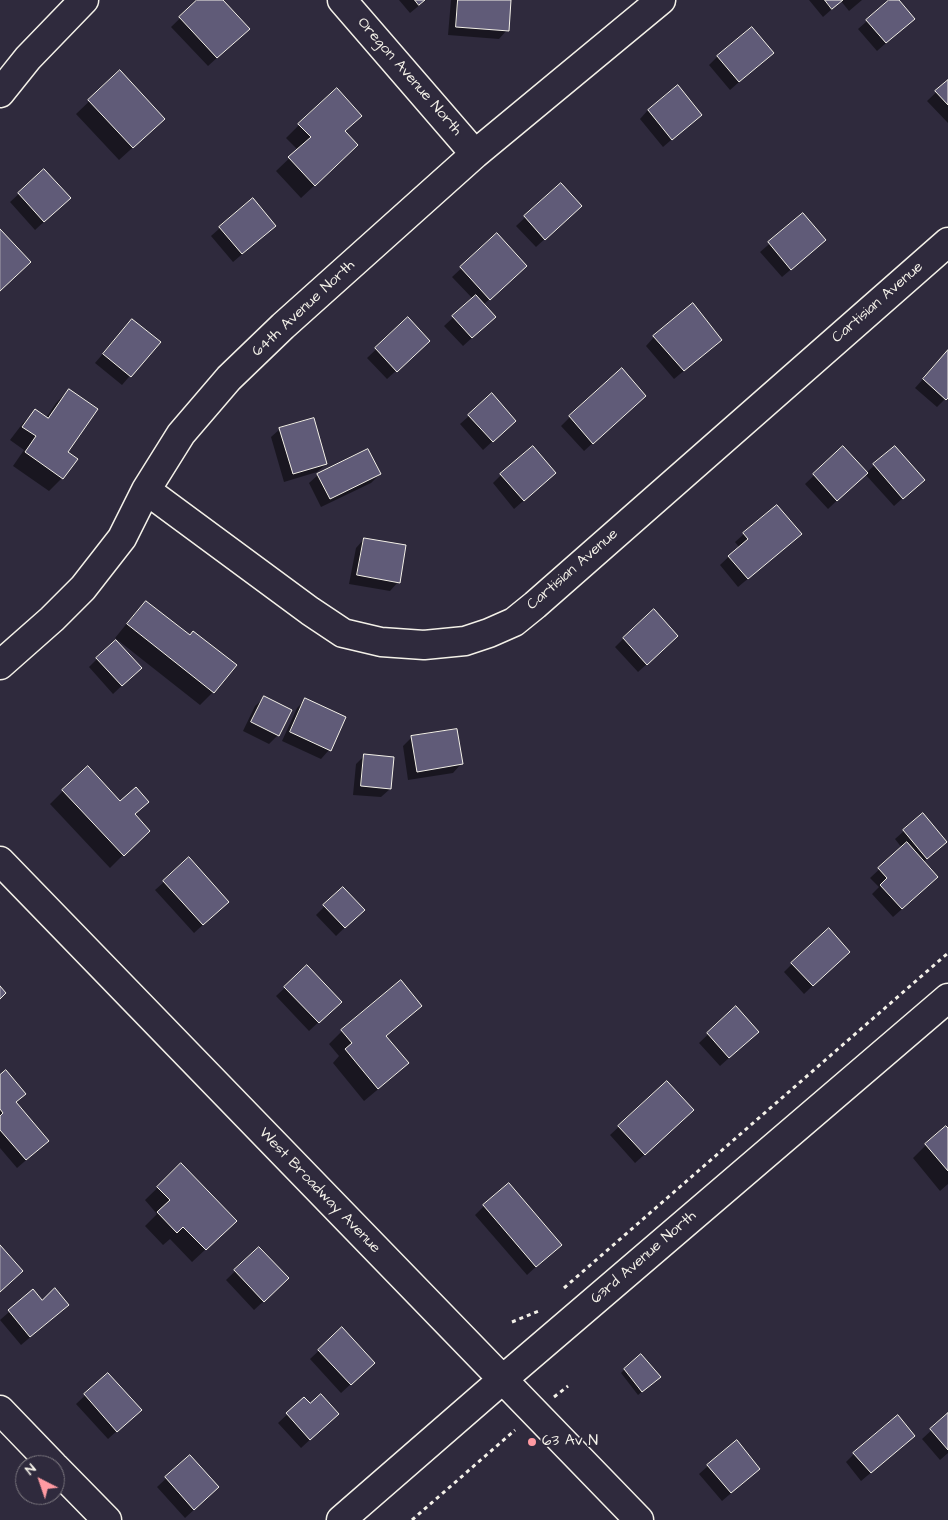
<!DOCTYPE html>
<style>
body{margin:0}
#map{position:relative;width:948px;height:1520px;overflow:hidden;background:#2f2a3d;font-family:"Architects Daughter",sans-serif}
canvas{display:block}
.north{position:absolute;left:15px;top:1455px;width:50px;height:50px;box-sizing:border-box;background:#2f2a3d;border:1px solid #7e7a81;border-radius:50%;rotate:319deg;font-size:14px;font-weight:700;line-height:20px;text-align:center;color:#f4f1e8}
.north::after{content:'';display:block;margin:auto;width:18px;height:22px;background:#ff9aa2;clip-path:polygon(50% 0,100% 100%,50% 72%,0 100%)}
</style>
<div id="map">
<canvas width="948" height="1520"></canvas>
<div class="north">N</div>
</div>
<script>
const c = document.querySelector('canvas').getContext('2d');
c.lineJoin = 'round';
function paint(path, color) { c.fillStyle = color; c.fill(path, 'evenodd'); }
function strokePath(path, color, width, dash) { c.strokeStyle = color; c.lineWidth = width; c.lineCap = dash ? 'butt' : 'round'; c.setLineDash(dash || []); c.stroke(path); }
function label(font, color, halo, rows, align = 'center') {
  c.font = font + ' "Architects Daughter",sans-serif'; c.lineWidth = 4; c.setLineDash([]); c.textBaseline = 'middle'; c.strokeStyle = halo; c.fillStyle = color; for (const [text, x, y, turn = 0] of rows) {
    c.save(); c.translate(x, y); c.rotate((+turn || 0) * Math.PI / 180); c.textAlign = isNaN(turn) ? turn : align; if (halo) c.strokeText(text, 0, 0); c.fillText(text, 0, 0); c.restore();
  }
}
paint(new Path2D(`
 M199,0H222L240,37L208,66L171,27Z
 M399,0H426L410,13Z
 M451,0H510L507,30L499,39L448,35Z
 M809,0H862L849,11L841,1L823,17Z
 M891,0H898L904,27L877,51L858,29Z
 M772,53L730,90L709,65L718,56Z
 M120,72L150,132L119,160L76,114Z
 M948,81V123L927,101Z
 M648,110L700,115L663,147L640,119Z
 M299,125L344,132V158L301,198L276,171L298,150L286,138Z
 M44,171L60,207L35,230L10,202Z
 M560,185L571,215L536,247L516,226Z
 M803,215L815,249L782,277L760,252Z
 M220,228L266,234L233,262L211,236Z
 M497,235L517,274L483,305L485,326L463,346L444,326L473,299L452,277Z
 M408,319L420,349L387,379L367,358Z
 M124,329L159,342L122,385L95,363Z
 M654,337L721,340L674,379L646,346Z
 M948,351V396L937,407L915,388Z
 M69,390L66,452L62,478L49,491L13,466L24,450L10,440L23,423L36,410L46,418L56,403Z
 M636,404L584,451L561,426L570,417Z
 M469,416L506,429L483,450L460,424Z
 M280,429L326,464L317,472L284,482L271,437Z
 M895,447L914,488L894,506L865,474L828,509L805,484L843,448L866,473Z
 M380,474L371,483L321,507L309,483L318,475Z
 M501,475L545,482L514,509L493,483Z
 M744,534L791,543L738,587L720,565L739,547L735,542Z
 M364,539L398,582L390,591L349,584L356,548Z
 M146,602L213,692L200,705L115,638L133,616Z
 M624,638L668,645L638,672L615,647Z
 M97,659L132,676L113,694L89,667Z
 M264,698L278,735L269,744L243,731L255,706Z
 M305,700L329,750L321,759L282,741L297,708Z
 M412,737L461,764L453,773L408,780L403,746Z
 M365,755L390,789L381,797L353,795L356,764Z
 M63,791L120,802H148L134,815L135,843L110,868L50,804Z
 M904,831L937,850L923,862L928,886L893,917L872,894L879,887L870,878L902,848L895,839Z
 M164,882L219,910L194,933L155,890Z
 M343,888L363,910L336,936L316,915Z
 M840,960L804,994L784,972L792,964Z
 M307,967L340,1002L309,1031L276,996Z
 M420,1006L385,1037L407,1063L394,1076L364,1101L333,1063L339,1056L329,1044L342,1031Z
 M736,1008L749,1040L720,1066L699,1043Z
 M0,1076L25,1094L16,1103L39,1149L17,1168L0,1148Z
 M667,1082L684,1119L635,1163L610,1135Z
 M948,1130V1184L940,1191L913,1158L926,1145Z
 M181,1165L222,1234L192,1262L170,1239L163,1245L145,1226L157,1214L145,1200Z
 M484,1206L551,1253L527,1275L475,1215Z
 M259,1248L279,1287L254,1310L226,1280Z
 M33,1291L42,1301L59,1313L21,1345L0,1320Z
 M342,1329L364,1372L341,1393L310,1359Z
 M625,1369L655,1381L638,1395L621,1373Z
 M108,1374L131,1418L108,1439L76,1404Z
 M304,1399L328,1423L301,1448L278,1423Z
 M948,1415V1453L940,1460L922,1439Z
 M905,1444L861,1481L846,1462L854,1454Z
 M189,1457L209,1496L185,1518L157,1487Z
 M708,1466L759,1469L722,1501L699,1474Z`), '#0007');
const building = new Path2D(`
 M197,0H223L250,29L217,58L179,17Z
 M415,0H425L419,5Z
 M458,0H511L509,31L456,27Z
 M825,0H843L832,9Z
 M889,0H899L915,19L886,43L866,20Z
 M752,27L774,53L739,82L717,56Z
 M120,70L165,119L133,148L88,100Z
 M948,80V105L935,91Z
 M678,85L702,115L672,140L648,110Z
 M337,88L362,116L345,131L358,145L315,186L288,157L311,137L298,124Z
 M44,169L71,198L44,222L18,193Z
 M561,183L582,206L545,240L524,216Z
 M253,198L276,226L242,254L219,227Z
 M803,213L826,240L791,270L768,242Z
 M0,229L31,262L0,291Z
 M497,233L527,266L490,300L460,267Z
 M476,295L496,317L472,338L452,316Z
 M693,303L722,340L684,371L653,336Z
 M408,317L430,341L397,372L375,348Z
 M132,319L161,342L131,377L103,354Z
 M948,350V398L946,400L923,379Z
 M622,368L646,396L593,444L569,416Z
 M69,389L98,409L68,452L78,459L63,479L25,452L36,436L22,427L35,409L48,418Z
 M492,393L516,421L493,442L468,415Z
 M314,418L327,464L293,474L279,428Z
 M533,446L556,473L524,501L500,474Z
 M843,446L868,473L837,501L813,474Z
 M895,446L925,480L903,499L873,464Z
 M368,449L381,474L330,499L317,474Z
 M777,505L802,534L748,579L728,556L748,539L743,533Z
 M364,538L406,545L400,583L357,575Z
 M146,601L190,635L193,631L237,665L214,693L127,624Z
 M654,609L678,636L647,665L623,638Z
 M116,640L142,668L122,686L96,658Z
 M264,696L292,710L279,736L251,722Z
 M305,698L346,717L331,751L290,732Z
 M457,729L463,764L417,772L411,736Z
 M364,754L394,757L391,789L361,786Z
 M88,766L120,801L136,787L149,802L135,814L150,831L124,856L62,790Z
 M923,813L947,842L927,859L903,830Z
 M907,842L938,877L902,909L880,885L887,878L878,868Z
 M189,857L229,902L203,925L163,881Z
 M343,887L365,910L345,928L323,905Z
 M829,928L850,952L813,986L791,963Z
 M307,965L342,1002L319,1023L284,987Z
 M401,980L422,1006L386,1036L409,1063L378,1089L345,1049L352,1043L341,1030Z
 M0,986L6,993L0,999Z
 M736,1006L759,1032L729,1058L707,1033Z
 M6,1070L26,1094L16,1102L49,1141L26,1160L0,1130V1116L3,1113L0,1109V1075Z
 M667,1081L694,1110L645,1155L618,1126Z
 M946,1126L948,1128V1171L925,1144Z
 M181,1163L237,1221L206,1250L183,1227L177,1233L157,1212L170,1200L157,1187Z
 M509,1183L562,1245L536,1267L483,1205Z
 M0,1245L23,1271L0,1292Z
 M259,1247L289,1278L264,1302L234,1270Z
 M55,1288L69,1305L30,1337L8,1310L33,1289L42,1300Z
 M342,1327L375,1363L351,1385L318,1350Z
 M641,1354L661,1377L642,1392L624,1369Z
 M108,1373L142,1410L117,1432L84,1394Z
 M321,1394L339,1414L310,1440L286,1413L304,1397L310,1403Z
 M948,1413V1450L930,1429Z
 M898,1415L915,1436L871,1473L853,1453Z
 M737,1440L760,1469L731,1493L707,1465Z
 M190,1455L219,1487L194,1510L165,1477Z`);
paint(building, '#605b78');
strokePath(building, '#f4f1e8', 1);
const minor = new Path2D(`
 M342,0L475,154
 M0,93L28,58L84,0
 M146,490L310,611L343,633L381,642L424,645L465,641L489,633L514,622L535,605L948,242
 M0,665L52,619L83,588L122,538L146,490L181,434L229,378L283,326L475,154L661,0
 M0,1410L53,1465
 M55,1467L107,1520`);
const tertiary = new Path2D(`
 M0,861L639,1520
 M341,1520L502,1380L948,998`);
strokePath(minor, '#f4f1e8', 31);
strokePath(tertiary, '#f4f1e8', 31);
strokePath(new Path2D(`
 M564,1288L948,953
 M512,1322L539,1311
 M554,1397L568,1386
 M412,1520L515,1430`), '#f4f1e8', 3, [4, 4]);
strokePath(minor, '#2f2a3d', 28);
strokePath(tertiary, '#2f2a3d', 28);
for (const [x, y, r, color] of [
 [532,1442,5,"#ff9aa2"]
]) { const dot = new Path2D(); dot.arc(x, y, r, 0, 2 * Math.PI); c.fillStyle = color; c.fill(dot); strokePath(dot, '#2f2a3d', 2); }
label('15px', '#f4f1e8', '#2f2a3d', [
 ["Oregon Avenue North",409,77,49],
 ["Cartisian Avenue",878,303,-41],
 ["64th Avenue North",304,309,-43],
 ["Cartisian Avenue",573,570,-41],
 ["West Broadway Avenue",319,1191,46],
 ["63rd Avenue North",644,1258,-41]
]);
label('15px', '#f4f1e8', '#2f2a3d', [
 ["63 Av N",542,1442]
], 'left');
</script>
